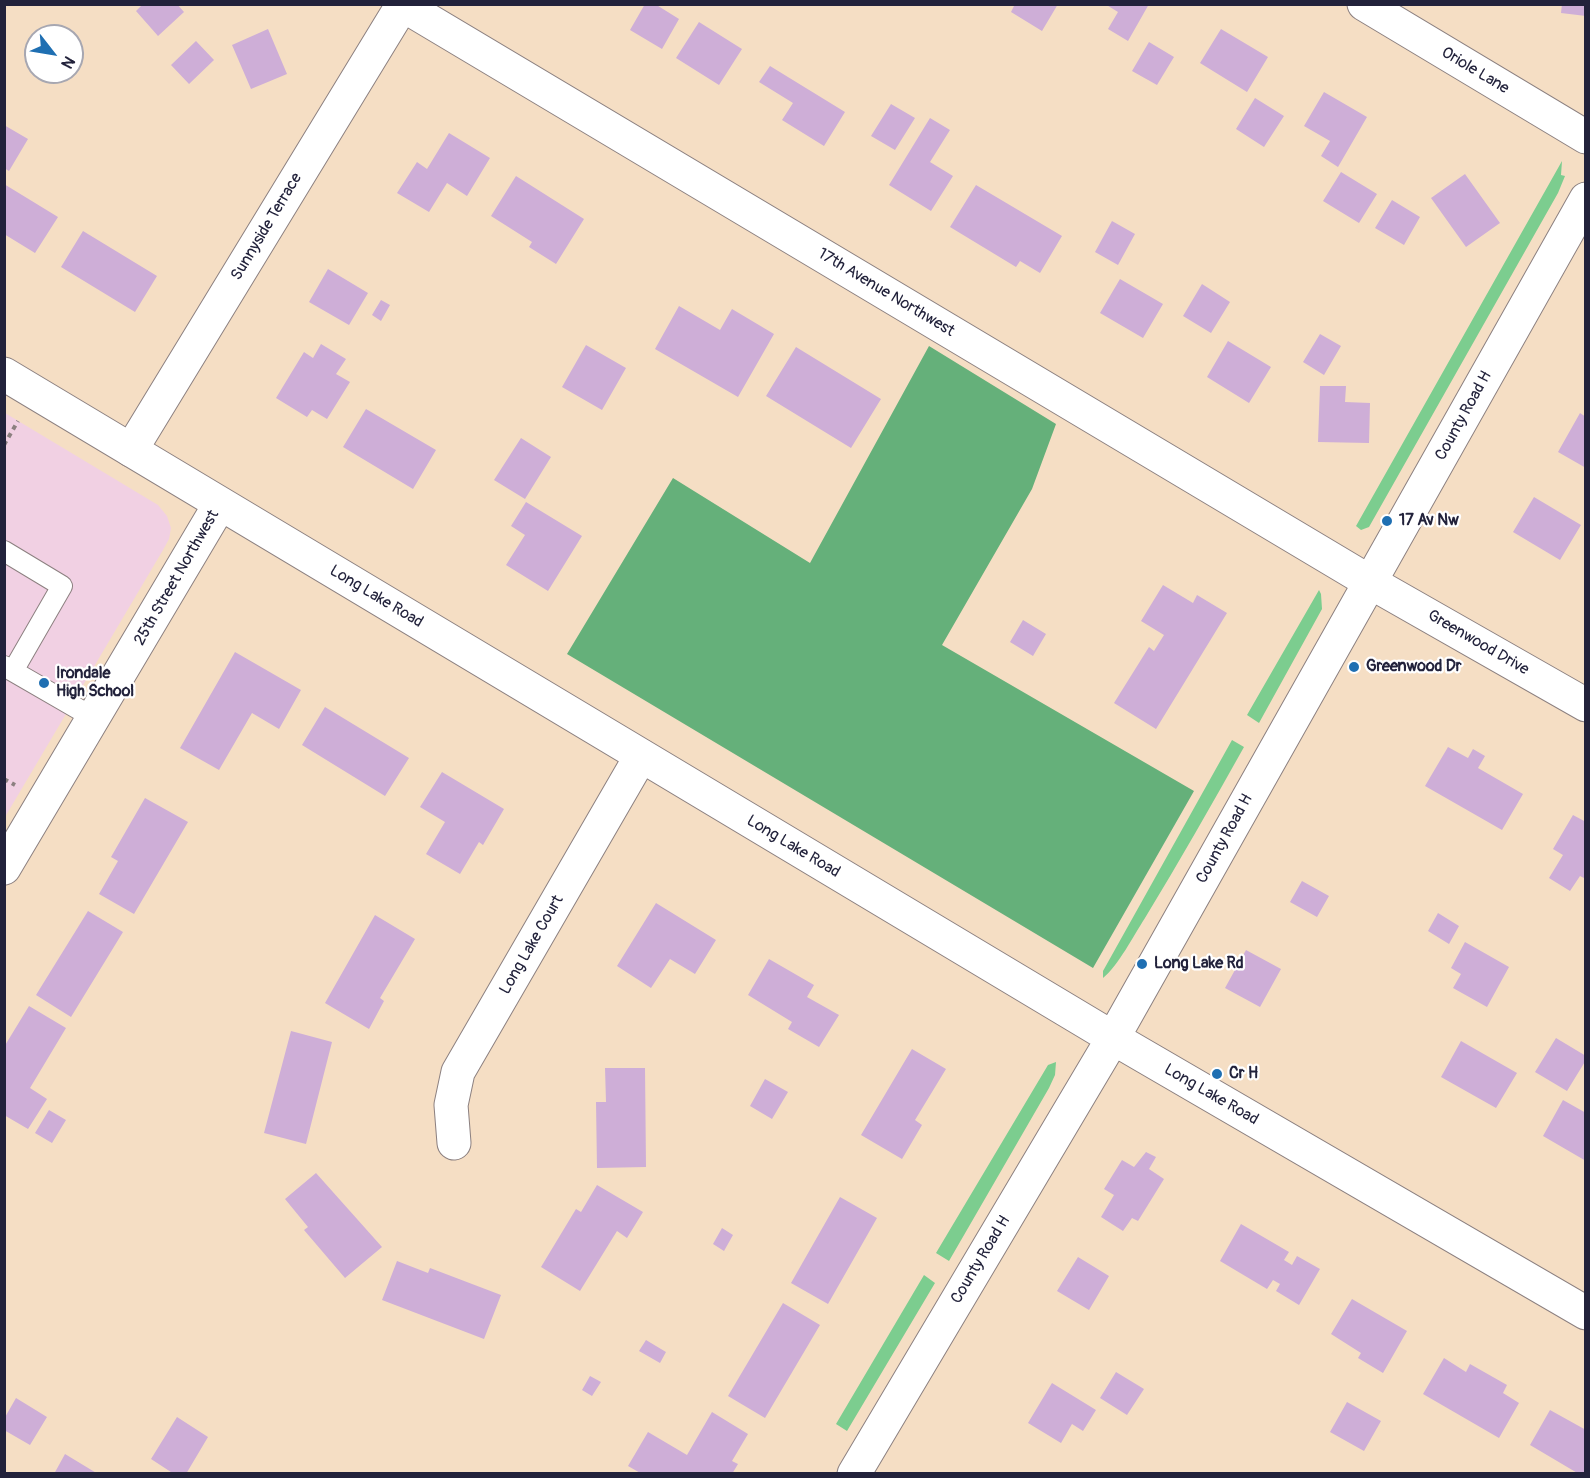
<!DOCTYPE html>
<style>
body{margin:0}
#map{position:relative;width:1590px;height:1478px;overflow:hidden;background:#f5dec4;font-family:Pangolin,sans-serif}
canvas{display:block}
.frame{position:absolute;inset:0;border:6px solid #22223b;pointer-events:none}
.north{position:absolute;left:24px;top:24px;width:60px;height:60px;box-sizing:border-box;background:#fff;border:2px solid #a7a7b1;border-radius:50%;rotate:121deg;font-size:16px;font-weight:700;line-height:24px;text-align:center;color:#22223b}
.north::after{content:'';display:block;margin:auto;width:21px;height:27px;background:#1f6fb2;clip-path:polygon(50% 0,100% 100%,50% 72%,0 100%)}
</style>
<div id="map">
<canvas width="1590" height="1478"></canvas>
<div class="frame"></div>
<div class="north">N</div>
</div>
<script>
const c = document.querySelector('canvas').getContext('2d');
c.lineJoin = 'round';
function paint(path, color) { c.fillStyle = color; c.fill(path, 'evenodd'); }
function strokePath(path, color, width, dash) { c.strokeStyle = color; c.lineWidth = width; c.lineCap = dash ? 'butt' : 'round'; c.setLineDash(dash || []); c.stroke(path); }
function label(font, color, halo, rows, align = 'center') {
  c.font = font + ' Pangolin,sans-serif'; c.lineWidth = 4.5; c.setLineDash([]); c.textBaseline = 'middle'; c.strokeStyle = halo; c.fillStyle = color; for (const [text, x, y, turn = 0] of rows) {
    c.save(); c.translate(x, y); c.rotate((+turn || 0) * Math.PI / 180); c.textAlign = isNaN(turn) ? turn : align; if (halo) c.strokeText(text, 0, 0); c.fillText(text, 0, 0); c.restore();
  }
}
paint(new Path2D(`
 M5,413L158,505L167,516L171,528L169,539L163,550L5,817Z`), '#f1d0e3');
paint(new Path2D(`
 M1562,161L1561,175L1565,176L1558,193L1369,527L1361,530L1356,526Z
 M1319,590L1321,594L1322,609L1259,723L1247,715Z
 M1232,740L1244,747C1212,804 1179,862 1145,918C1134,935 1118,966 1103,978V971Z
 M1056,1062L1055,1075L1049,1088L949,1261L936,1253L1048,1065Z
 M924,1275L935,1283L847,1431L836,1424Z`), '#7ccd8f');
paint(new Path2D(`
 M929,346L1056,424L1032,489L942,645L1194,791L1093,968L567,654L673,478L810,563Z`), '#65b07a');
paint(new Path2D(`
 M143,4H177L184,12L158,36L136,11Z
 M645,4H655L679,19L662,49L630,30Z
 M1015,4H1058L1042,31L1011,12Z
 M1105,4H1149L1128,41L1108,29L1118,12Z
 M1562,4H1586V16L1561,13Z
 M699,22L742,49L719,85L676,58Z
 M268,29L287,74L251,89L232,45Z
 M1221,29L1268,57L1247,92L1200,63Z
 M196,41L214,60L189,84L171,65Z
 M1149,42L1174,57L1157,85L1132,71Z
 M770,66L845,112L824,146L782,120L793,103L759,82Z
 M1324,92L1367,117L1338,167L1321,156L1330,141L1304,126Z
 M1255,98L1284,116L1264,147L1236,129Z
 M891,104L915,118L895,150L871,136Z
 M930,118L950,130L930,162L953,176L931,211L889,185Z
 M4,125L28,139L9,171L4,168Z
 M449,133L490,158L467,196L447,183L429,212L397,193L417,162L427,169Z
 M1341,172L1377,194L1359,223L1323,201Z
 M1465,174L1500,223L1466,247L1431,198Z
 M516,176L584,219L556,264L529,247L532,242L491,216Z
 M4,184L58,217L35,253L4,234Z
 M976,185L1062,236L1040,273L1020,261L1016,267L950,227Z
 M1392,200L1420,217L1404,245L1375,228Z
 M1112,221L1135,234L1118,265L1095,252Z
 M83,231L157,276L135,312L61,267Z
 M328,269L368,293L349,325L309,302Z
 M1120,279L1163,304L1143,338L1100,313Z
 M1202,284L1230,302L1211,333L1183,316Z
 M381,300L390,305L381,321L372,315Z
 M679,306L720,330L732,309L774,334L738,397L655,349Z
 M1320,334L1341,346L1324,375L1303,362Z
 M1228,341L1271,367L1249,403L1207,377Z
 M321,344L346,359L336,374L350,382L327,419L312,410L307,417L276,398L304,352L313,358Z
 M586,345L626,368L602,410L562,387Z
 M796,347L881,399L851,448L766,396Z
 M1320,386H1346L1345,402L1370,403L1369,443L1318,442Z
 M366,409L436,450L413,489L343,447Z
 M1580,413L1586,417V468L1558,452Z
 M521,438L551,457L525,499L494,480Z
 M1534,497L1581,525L1560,560L1513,532Z
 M526,502L582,536L548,591L506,565L525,535L511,526Z
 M1163,585L1193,603L1197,595L1227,613L1156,729L1114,703L1149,647L1154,651L1164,635L1141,621Z
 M1023,620L1046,634L1033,656L1010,642Z
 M235,652L301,690L279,729L252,713L219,770L180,748Z
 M325,707L409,758L385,796L302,745Z
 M1448,747L1468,758L1473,749L1485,756L1478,768L1523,794L1502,830L1425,786Z
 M442,772L504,809L483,845L479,842L460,874L426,854L445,822L420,807Z
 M145,798L188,822L134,914L99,894L118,861L111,857Z
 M1573,815L1586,822V879L1580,876L1570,891L1549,878L1563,855L1553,849Z
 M1302,881L1329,896L1317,917L1290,902Z
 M656,903L716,940L695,974L670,959L651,988L617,966Z
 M88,911L123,932L71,1017L36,995Z
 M1438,913L1459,926L1449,944L1428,931Z
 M375,915L415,939L380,998L384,1001L369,1029L325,1003Z
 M1465,942L1509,967L1487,1007L1453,988L1461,974L1451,968Z
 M1246,950L1281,969L1260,1007L1225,988Z
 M769,959L814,985L807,997L839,1015L819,1047L788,1029L792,1022L748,995Z
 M29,1006L66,1028L30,1088L47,1099L28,1129L4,1115V1047Z
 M291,1031L332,1042L306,1144L264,1133Z
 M1556,1038L1586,1056V1060L1567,1091L1535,1072Z
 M1461,1041L1517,1073L1496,1108L1441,1077Z
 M912,1049L946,1069L915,1120L922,1125L902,1159L861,1135Z
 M605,1068H645L646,1167L597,1168L596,1102H606Z
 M765,1079L788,1092L772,1119L750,1106Z
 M1563,1100L1586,1113V1161L1543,1136Z
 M49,1110L66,1120L52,1143L35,1133Z
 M1146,1152L1156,1157L1149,1169L1164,1179L1138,1221L1132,1218L1123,1231L1101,1217L1114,1195L1104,1189L1122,1160L1134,1167Z
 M316,1173L382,1247L345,1278L304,1230L308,1227L285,1199Z
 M597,1185L643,1212L627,1238L617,1231L580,1291L541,1267L576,1209L581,1212Z
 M840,1197L877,1218L828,1304L791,1283Z
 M1241,1224L1289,1252L1284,1260L1292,1265L1297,1256L1320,1269L1299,1305L1276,1291L1280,1284L1273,1280L1267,1289L1220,1261Z
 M722,1228L733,1235L724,1251L713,1244Z
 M1078,1257L1109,1276L1089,1310L1057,1291Z
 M397,1261L428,1273L430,1268L501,1295L484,1339L382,1300Z
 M1352,1299L1407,1331L1383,1373L1358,1358L1361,1353L1331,1334Z
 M783,1303L820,1325L765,1418L728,1396Z
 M646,1340L666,1352L660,1363L639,1351Z
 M1444,1358L1466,1372L1470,1364L1507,1385L1503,1393L1519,1403L1499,1438L1423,1394Z
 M1116,1372L1144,1389L1127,1415L1100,1398Z
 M590,1376L601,1382L592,1396L582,1390Z
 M1052,1383L1096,1410L1083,1431L1072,1424L1061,1443L1028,1423Z
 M16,1398L47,1417L30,1445L4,1430V1419Z
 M1347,1402L1381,1421L1364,1451L1330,1432Z
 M1550,1410L1586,1430V1474H1579L1530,1445Z
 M712,1412L748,1434L732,1461L738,1464L732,1474H642L628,1466L648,1432L687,1455Z
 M177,1417L208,1437L186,1474H174L151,1459Z
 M65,1454L98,1474H54Z`), '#ceaed7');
const lane = new Path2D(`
 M4,551L62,586L13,671
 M4,666L94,718`);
const street = new Path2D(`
 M401,4L1370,582L1586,705
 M1364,4L1586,137
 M131,450L403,4
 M4,868L220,504
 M454,1143L451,1105L458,1072L641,756`);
const secondary = new Path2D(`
 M4,374L1113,1038L1586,1313
 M854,1474L1113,1038L1586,199`);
strokePath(lane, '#8c8080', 22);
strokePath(street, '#8c8080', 35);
strokePath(secondary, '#8c8080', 35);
strokePath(new Path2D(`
 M4,445L18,421
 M4,779L15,785`), '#8c8080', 4, [4.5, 4.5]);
strokePath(lane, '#fff', 20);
strokePath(street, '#fff', 33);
strokePath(secondary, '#fff', 33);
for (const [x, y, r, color] of [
 [1387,521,6,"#1f6fb2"],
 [1354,667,6,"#1f6fb2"],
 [44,683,6,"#1f6fb2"],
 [1142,964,6,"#1f6fb2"],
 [1217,1074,6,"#1f6fb2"]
]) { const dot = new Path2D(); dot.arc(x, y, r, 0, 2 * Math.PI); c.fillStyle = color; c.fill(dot); strokePath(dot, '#fff', 2); }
label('16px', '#22223b', '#fff', [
 ["Oriole Lane",1475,71,31],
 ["Sunnyside Terrace",267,227,-59],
 ["17th Avenue Northwest",886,293,31],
 ["County Road H",1464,416,-61],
 ["25th Street Northwest",177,578,-60],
 ["Long Lake Road",376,597,31],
 ["Greenwood Drive",1478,643,30],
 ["County Road H",1225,839,-61],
 ["Long Lake Road",793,847,31],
 ["Long Lake Court",532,945,-60],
 ["Long Lake Road",1211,1095,30],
 ["County Road H",981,1260,-59]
]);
label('bold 16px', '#22223b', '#fff', [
 ["17 Av Nw",1399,521],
 ["Greenwood Dr",1366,667],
 ["Irondale",56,674],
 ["High School",56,692],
 ["Long Lake Rd",1154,964],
 ["Cr H",1229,1074]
], 'left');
</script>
